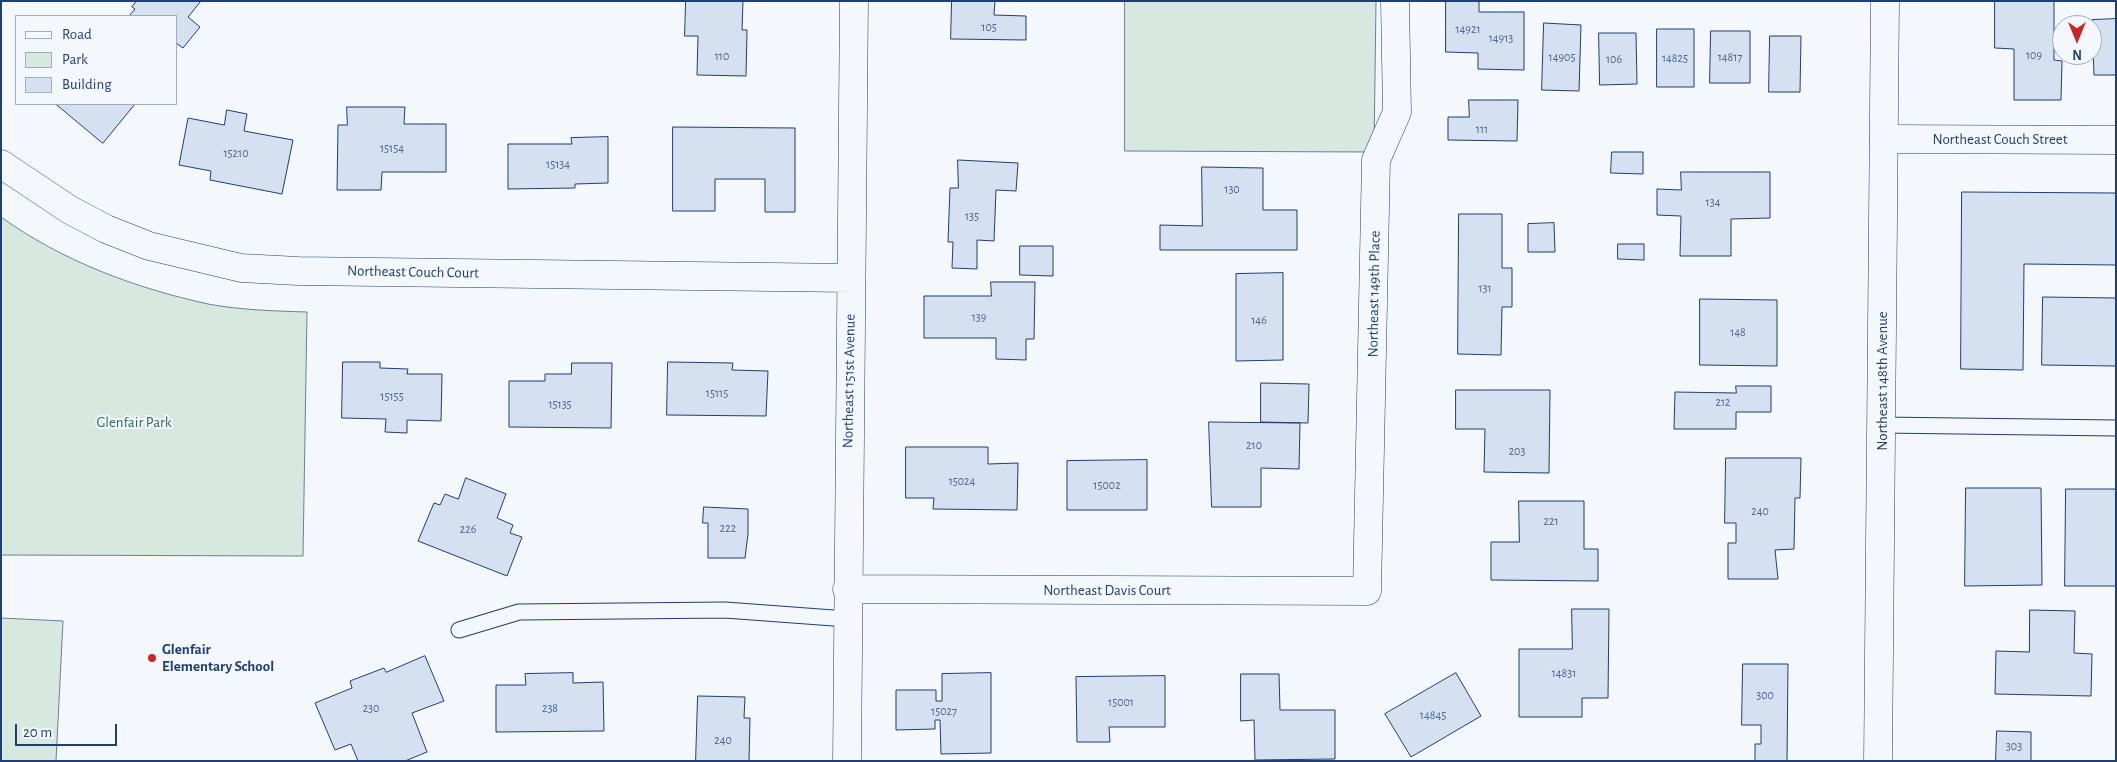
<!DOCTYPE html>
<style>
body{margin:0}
#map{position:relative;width:2117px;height:762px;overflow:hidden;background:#f4f7fb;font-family:"Alegreya Sans",sans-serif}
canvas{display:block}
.frame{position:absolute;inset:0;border:2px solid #1d3f73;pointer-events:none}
.legend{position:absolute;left:15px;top:15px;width:162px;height:90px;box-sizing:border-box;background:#f4f7fb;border:1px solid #9eadc5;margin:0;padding:6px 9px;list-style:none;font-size:15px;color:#1d3f73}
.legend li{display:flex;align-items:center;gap:10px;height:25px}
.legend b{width:25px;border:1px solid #9eadc5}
.north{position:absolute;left:2052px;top:15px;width:50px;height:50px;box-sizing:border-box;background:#f4f7fb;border:1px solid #9eadc5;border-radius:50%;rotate:180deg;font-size:14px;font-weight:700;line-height:20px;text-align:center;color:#1d3f73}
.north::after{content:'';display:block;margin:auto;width:18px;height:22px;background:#c62828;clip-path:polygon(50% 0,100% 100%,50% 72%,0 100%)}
.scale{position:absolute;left:15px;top:724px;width:102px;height:22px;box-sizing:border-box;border:2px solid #1d3f73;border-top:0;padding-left:6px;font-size:15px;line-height:18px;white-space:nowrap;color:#1d3f73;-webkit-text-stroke:4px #f4f7fb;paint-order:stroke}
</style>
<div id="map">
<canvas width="2117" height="762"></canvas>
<div class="frame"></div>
<ul class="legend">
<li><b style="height:6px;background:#f4f7fb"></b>Road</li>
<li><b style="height:14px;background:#d7e8df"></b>Park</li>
<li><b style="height:14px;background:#d5e0f0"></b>Building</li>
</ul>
<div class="north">N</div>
<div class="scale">20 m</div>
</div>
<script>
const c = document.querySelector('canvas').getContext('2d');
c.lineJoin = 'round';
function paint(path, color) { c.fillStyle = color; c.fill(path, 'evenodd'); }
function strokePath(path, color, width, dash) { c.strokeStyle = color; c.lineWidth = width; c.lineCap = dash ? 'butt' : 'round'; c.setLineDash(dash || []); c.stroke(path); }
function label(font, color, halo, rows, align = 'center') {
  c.font = font + ' "Alegreya Sans",sans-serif'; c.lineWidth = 4; c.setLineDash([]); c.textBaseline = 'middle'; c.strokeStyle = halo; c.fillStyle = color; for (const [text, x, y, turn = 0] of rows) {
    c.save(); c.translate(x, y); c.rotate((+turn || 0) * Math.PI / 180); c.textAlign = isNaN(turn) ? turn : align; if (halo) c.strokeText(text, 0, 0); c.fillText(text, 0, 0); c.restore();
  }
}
const green = new Path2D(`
 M1125,1H1376L1374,152L1125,151Z
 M1,217C62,261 135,288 208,304C240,310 274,311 307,312L303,556L1,555Z
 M1,618L63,621L56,761H1Z`);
paint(green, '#d7e8df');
strokePath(green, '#687fa3', 1);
const building = new Path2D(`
 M137,1H201L188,17L200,27L183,48L176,43V16H129L135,9L132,7Z
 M686,1H743L742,30H747L746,76L697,75L698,36H685Z
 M952,1H995L994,15L1026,16V40L951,39Z
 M1446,1H1479V12H1524V70L1478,69V53L1446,52Z
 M1995,1H2054V60L2062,61L2061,100H2014V49L1995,48Z
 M2116,19V75H2094L2092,20Z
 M1544,23L1581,25L1579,91L1542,90Z
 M1657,29H1694V87H1657Z
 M1711,31H1750V83H1710Z
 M1599,33H1636L1637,84L1600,85Z
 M1770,36H1801L1800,92H1769Z
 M1469,100H1518L1517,141L1448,140V117H1469Z
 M56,104H135L103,143Z
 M347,107H405L404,124H446V172H382L381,190H337L338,125H347Z
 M227,110L247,114L244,131L293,140L282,194L210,180L211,171L179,165L188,118L224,125Z
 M673,127L795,128V212H765V179H715V211H673Z
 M608,137V183L575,184V188L508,189V144H572L571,138Z
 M1612,152H1643V174L1611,173Z
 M958,160L1018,163L1016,191L996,190L994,241L977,240V269L952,268L953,242H948L950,188H958Z
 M1202,167L1263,168V210H1297V250H1160V225L1202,226Z
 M1681,172H1770V218L1731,219V256H1680L1681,216L1657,215V189L1681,190Z
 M1962,192L2116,193V265L2024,264L2023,370L1961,369Z
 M1459,214H1502V268H1512V307H1502L1501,355L1458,354Z
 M1554,223L1555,252H1528V224Z
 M1618,244H1644V260L1618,259Z
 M1020,246H1053V276L1020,275Z
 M1283,273V360L1236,361V274Z
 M991,282H1035L1034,339H1026V360L996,359V338H924V296H991Z
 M2043,297L2116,298V366L2042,365Z
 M1700,299L1777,300V366L1700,365Z
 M343,362H380V368L408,369L407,374H442L441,421L407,420V433L385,432L386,419L342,418Z
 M668,362L733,363L732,370L768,371L766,416L667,415Z
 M572,363H612L611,428L509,427V381H545V374H571Z
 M1261,383L1309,384L1308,423L1261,422Z
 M1736,386H1771V412H1736V429H1674L1675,392L1736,393Z
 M1456,390H1550L1549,473L1484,472L1485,429H1456Z
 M1209,422L1300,423L1299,469L1261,468V507H1212Z
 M906,447H988V464L1018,463L1017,510L933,509L934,498H906Z
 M1726,458H1801L1800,498H1795L1794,549L1775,550L1778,579H1728V543H1736V523H1725Z
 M1147,460V510H1067V461Z
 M466,478L506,494L497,518L513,525L510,533L522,537L507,576L418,541L434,503L440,505L445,494L458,499Z
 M1966,488H2041L2042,585L1965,586Z
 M2066,489H2116V586H2065Z
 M1519,501H1584V549H1598V581L1491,580V542H1519Z
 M704,507L748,509V534L745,558H708V523H703Z
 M1572,609H1609L1608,698H1582V717H1519V649H1572Z
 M2030,610L2075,611L2074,653L2092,654L2091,696L1995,694L1996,651L2029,652Z
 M425,656L444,701L412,713L427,752L405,761H358L351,744L335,750L315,703L352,688L350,681L384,668L386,672Z
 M1743,664H1788L1787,761H1755V744H1761V725H1742Z
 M573,673V683L603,682L604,731L496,732V685H526L525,674Z
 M991,673V753L941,754L940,720H935V729L896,730V690H936V701H942V674Z
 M1456,673L1481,716L1411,757L1385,714Z
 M1241,674H1279L1280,710H1335V759L1255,760L1254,720L1241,721Z
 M1165,676V727H1109L1110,742H1077L1076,677Z
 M698,696L745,697L744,718H750L749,761H696Z
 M1997,731L2031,732V761H1996Z`);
paint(building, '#d5e0f0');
strokePath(building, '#1d3f73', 1);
const lane = new Path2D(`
 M1881,425L2116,428
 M459,630L519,612L725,610L847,619`);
const street = new Path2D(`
 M1884,139L2116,140
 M1,164L70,210L106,229L149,246L241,268L298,271L850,278
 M847,589L1367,591L1376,160L1397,112L1395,1
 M847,761L854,1`);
const secondary = new Path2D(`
 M1878,761L1885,1`);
strokePath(lane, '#1d3f73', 17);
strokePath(street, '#1d3f73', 29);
strokePath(secondary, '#1d3f73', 29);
strokePath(lane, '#f4f7fb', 15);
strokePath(street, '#f4f7fb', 28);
strokePath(secondary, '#f4f7fb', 28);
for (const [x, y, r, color] of [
 [152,658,5,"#c62828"]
]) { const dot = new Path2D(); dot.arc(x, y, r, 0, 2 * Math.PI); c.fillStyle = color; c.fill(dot); strokePath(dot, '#f4f7fb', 2); }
label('12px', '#4b6792', null, [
 ["105",989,27],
 ["14921",1468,29],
 ["14913",1501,38],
 ["109",2034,55],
 ["110",722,56],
 ["14905",1562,57],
 ["14817",1730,57],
 ["14825",1675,58],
 ["106",1614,59],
 ["111",1482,129],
 ["15154",392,148],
 ["15210",236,153],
 ["15134",558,164],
 ["130",1232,189],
 ["134",1713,202],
 ["135",972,216],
 ["131",1485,288],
 ["139",979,317],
 ["146",1259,320],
 ["148",1738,332],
 ["15115",717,393],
 ["15155",392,396],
 ["212",1723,402],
 ["15135",560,404],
 ["210",1254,445],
 ["203",1517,451],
 ["15024",962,481],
 ["15002",1107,485],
 ["240",1760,511],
 ["221",1551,521],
 ["222",728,528],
 ["226",468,529],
 ["14831",1564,673],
 ["300",1765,695],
 ["15001",1121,702],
 ["230",371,708],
 ["238",550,708],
 ["15027",944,711],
 ["14845",1433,715],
 ["240",723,740],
 ["303",2014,746]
]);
label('15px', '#1d3f73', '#f4f7fb', [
 ["Northeast Couch Street",2000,139],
 ["Northeast Couch Court",413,272,1],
 ["Northeast 149th Place",1374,294,-89],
 ["Northeast 151st Avenue",849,381,-89],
 ["Northeast 148th Avenue",1882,381,-90],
 ["Northeast Davis Court",1107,590]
]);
label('15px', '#2c6c60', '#f4f7fb', [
 ["Glenfair Park",134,422]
]);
label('bold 15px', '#1d3f73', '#f4f7fb', [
 ["Glenfair",162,649],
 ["Elementary School",162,666]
], 'left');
</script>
